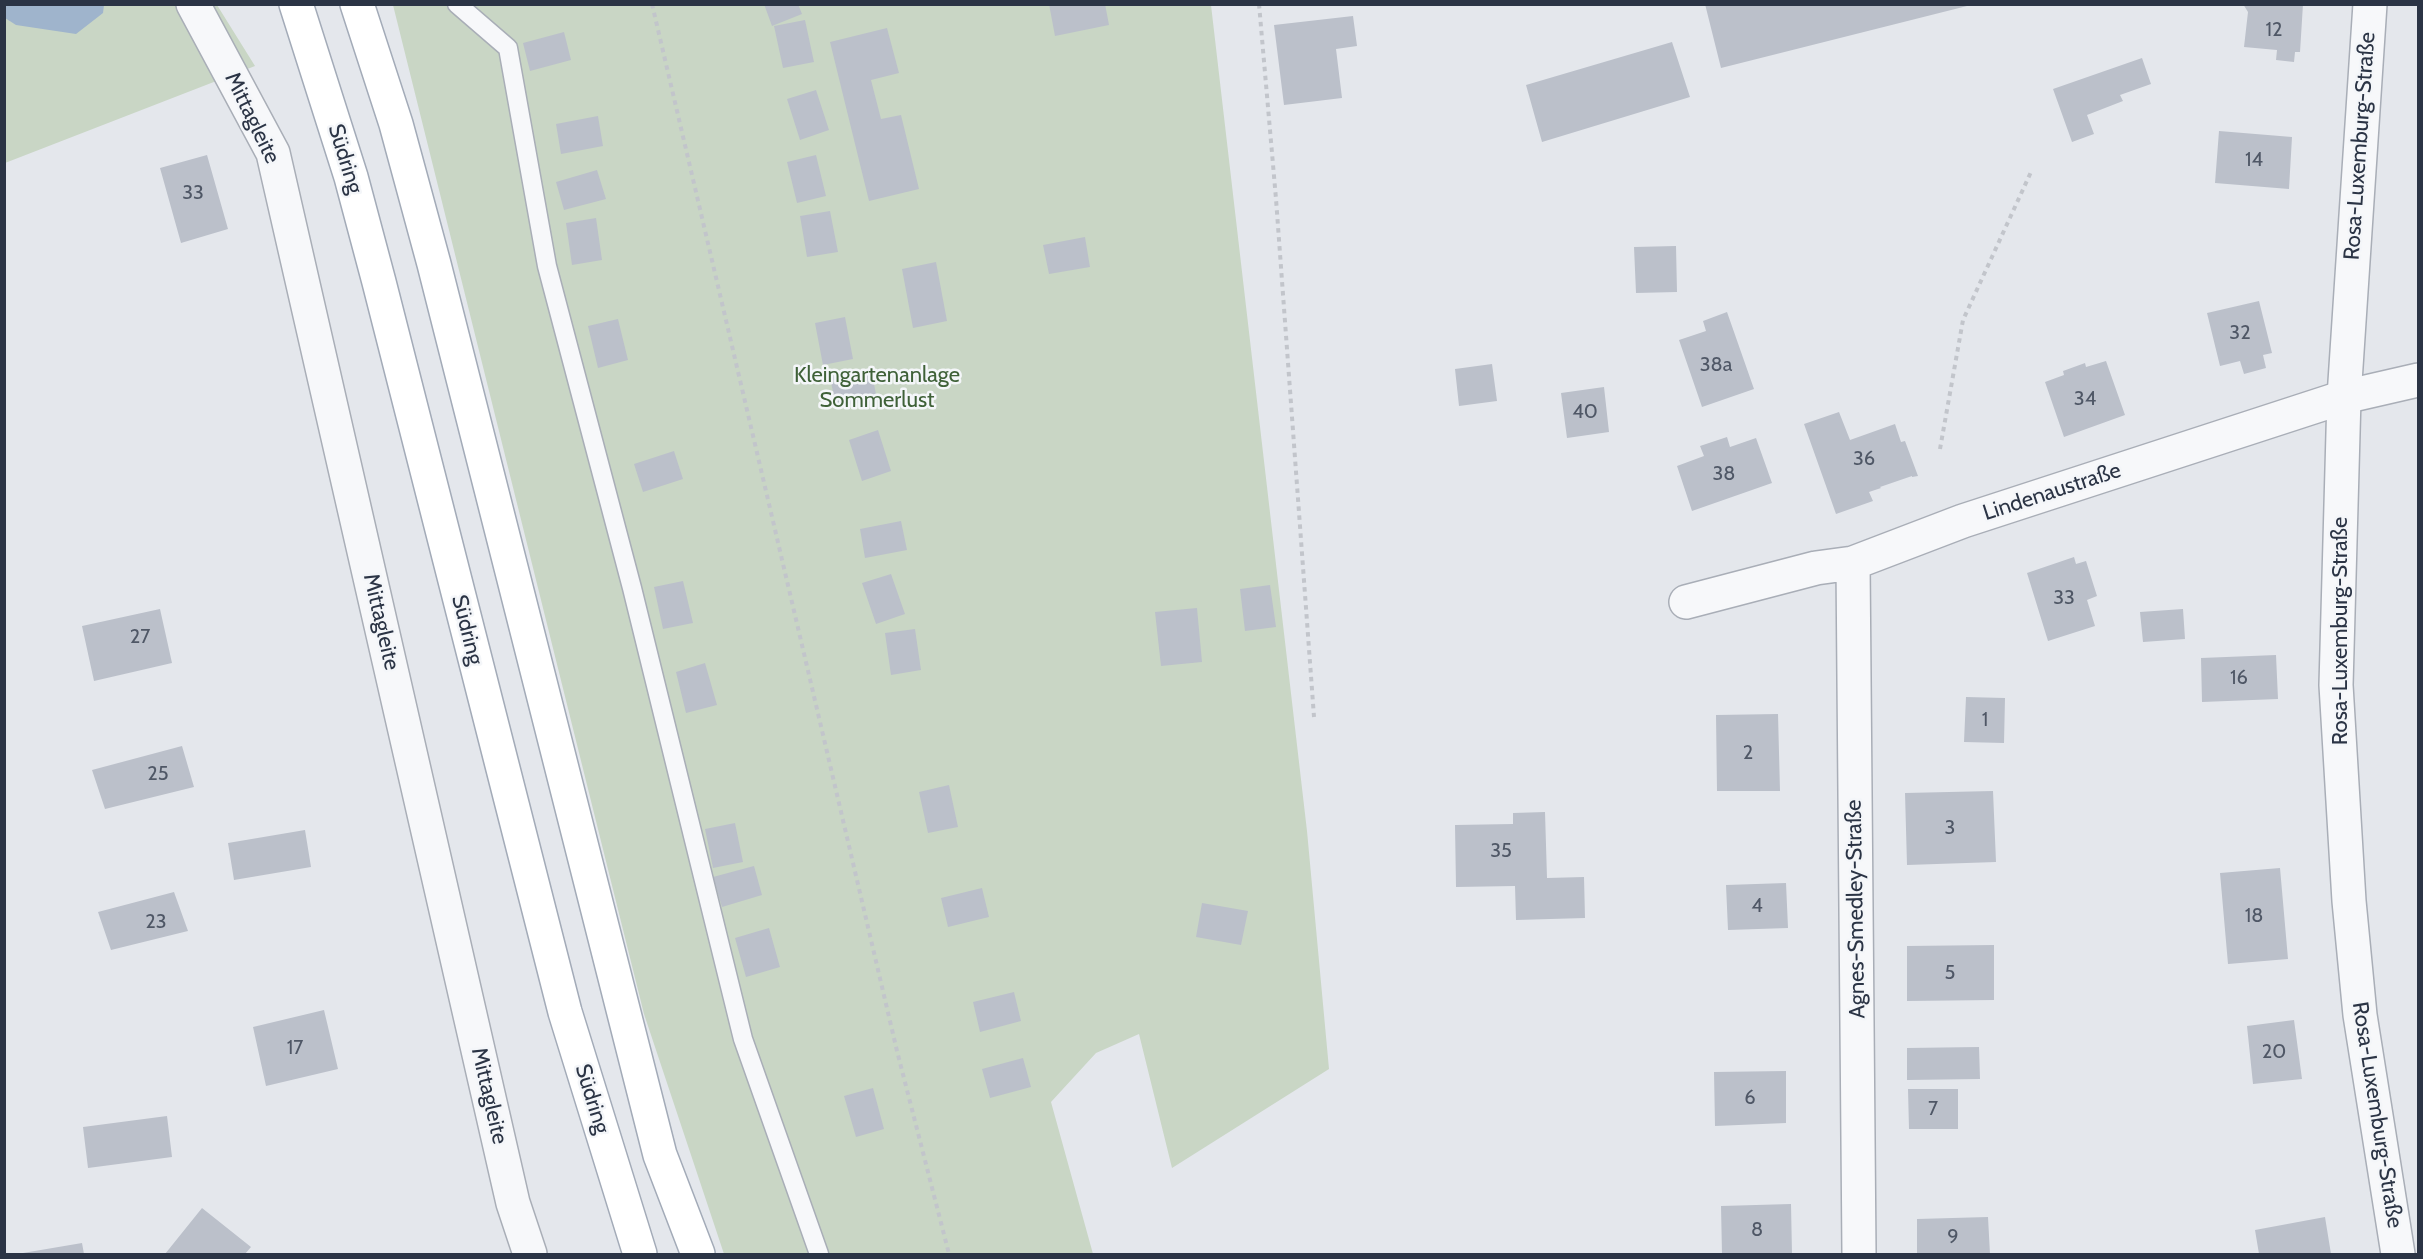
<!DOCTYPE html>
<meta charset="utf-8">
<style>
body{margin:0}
#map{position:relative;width:2423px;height:1259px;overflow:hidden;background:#e4e7ec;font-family:Cabin,sans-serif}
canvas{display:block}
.frame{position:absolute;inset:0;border:6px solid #2b3445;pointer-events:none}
</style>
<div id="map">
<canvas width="2423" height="1259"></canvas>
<div class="frame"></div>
</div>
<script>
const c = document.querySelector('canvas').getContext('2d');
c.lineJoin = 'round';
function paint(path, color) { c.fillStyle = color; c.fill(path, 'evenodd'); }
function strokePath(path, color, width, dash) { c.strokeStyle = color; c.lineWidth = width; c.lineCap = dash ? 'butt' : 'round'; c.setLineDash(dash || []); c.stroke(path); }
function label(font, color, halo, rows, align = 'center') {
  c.font = font + ' Cabin,sans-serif'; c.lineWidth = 5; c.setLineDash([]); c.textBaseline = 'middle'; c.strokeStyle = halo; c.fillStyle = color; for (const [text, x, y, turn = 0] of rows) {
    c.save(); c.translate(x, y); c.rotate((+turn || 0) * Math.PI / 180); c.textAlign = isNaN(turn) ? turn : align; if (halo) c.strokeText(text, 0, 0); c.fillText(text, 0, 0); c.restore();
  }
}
paint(new Path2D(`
 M5,5H217L255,66L5,163Z
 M393,5H1211L1307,831L1329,1069L1172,1168L1139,1034L1096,1053L1051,1102L1093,1254H724L644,1014Z`), '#c9d6c5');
paint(new Path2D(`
 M4,5L5,4L104,5L103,13L76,34L16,25L5,18Z`), '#9fb4cc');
paint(new Path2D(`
 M764,4H798L802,14L772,26Z
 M1049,4H1105L1109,25L1055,36Z
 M1705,4H1971V5L1721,68Z
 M2243,4H2303L2300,52H2295L2294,62L2276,60L2277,50L2244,47L2248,12Z
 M1353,16L1357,46L1336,49L1342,98L1284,105L1274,25Z
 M805,20L814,62L783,68L774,26Z
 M887,28L899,73L871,80L881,119L901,115L919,189L869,201L830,42Z
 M564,32L571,60L530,71L523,43Z
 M1672,42L1690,97L1542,142L1526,85Z
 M2142,58L2151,84L2120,95L2123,101L2087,115L2094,134L2072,142L2053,89Z
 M816,90L829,130L800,140L787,99Z
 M598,116L603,146L561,154L556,124Z
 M2219,131L2292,137L2289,189L2215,183Z
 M207,155L228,229L181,243L160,168Z
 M816,155L826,196L797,203L787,162Z
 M597,170L606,199L564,210L556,182Z
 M830,211L838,252L807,257L800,216Z
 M596,218L602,260L572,265L566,223Z
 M1085,237L1090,267L1049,274L1043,245Z
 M1676,246L1677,292L1636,293L1634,247Z
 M936,262L947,321L913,328L902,269Z
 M2259,301L2272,353L2263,355L2266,368L2244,374L2240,361L2220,366L2207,313Z
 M1727,312L1754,389L1702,407L1679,340L1706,331L1703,321Z
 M845,317L853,359L823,365L815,323Z
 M618,319L628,360L598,368L588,326Z
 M2106,361L2125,415L2064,437L2045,382L2064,375L2063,371L2085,363L2086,367Z
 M1492,364L1497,401L1459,406L1455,369Z
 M871,369L877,399L836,407L830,377Z
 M1604,387L1609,432L1567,438L1561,393Z
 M1839,412L1850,440L1895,424L1901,442L1905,441L1918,476L1912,477V476L1880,487L1881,488L1869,492L1873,501L1836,514L1804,424Z
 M878,430L891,471L862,481L849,440Z
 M1727,437L1730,447L1756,438L1772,483L1692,511L1677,466L1704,456L1700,446Z
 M674,451L683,479L643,492L634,464Z
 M901,521L907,550L865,558L860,529Z
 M2074,557L2076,564L2086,561L2097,596L2087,600L2095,626L2048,641L2027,573Z
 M891,574L905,614L876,624L862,583Z
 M683,581L693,623L663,629L654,587Z
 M1270,585L1276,627L1245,631L1240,589Z
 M1197,608L1202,662L1161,666L1155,612Z
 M160,609L172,663L94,681L82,626Z
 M2183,609L2185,639L2143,642L2140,612Z
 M915,629L921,670L891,675L885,633Z
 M2276,655L2278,699L2202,702L2201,658Z
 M705,663L717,705L686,713L676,672Z
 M1966,697L2005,698L2004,743L1964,742Z
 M1778,714L1780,791H1717L1716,715Z
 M182,746L194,787L105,809L92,770Z
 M949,785L958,827L928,833L919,792Z
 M1993,791L1996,862L1907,865L1905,793Z
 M1545,812L1547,878L1584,877L1585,918L1516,920L1515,886L1456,887L1455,825L1513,824V813Z
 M735,823L743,862L713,868L705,829Z
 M305,830L311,867L234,880L228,843Z
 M754,866L762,895L722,907L713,877Z
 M2280,868L2288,959L2228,964L2220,873Z
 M1786,883L1788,928L1728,930L1726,885Z
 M982,888L989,917L948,927L941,898Z
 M174,892L188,931L111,950L98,912Z
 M1202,903L1248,911L1241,945L1196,937Z
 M769,928L780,967L746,977L735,938Z
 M1994,945V1000L1907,1001V946Z
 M1014,992L1021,1021L980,1032L973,1002Z
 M324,1010L338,1069L266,1086L253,1027Z
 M2294,1020L2302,1079L2253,1084L2247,1026Z
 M1979,1047L1980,1079L1907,1080V1048Z
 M1023,1058L1031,1087L990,1098L982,1069Z
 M1786,1071V1123L1715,1126L1714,1072Z
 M873,1088L884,1129L856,1137L844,1096Z
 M1908,1089H1958V1129H1909Z
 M167,1116L172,1157L88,1168L83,1127Z
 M1791,1204L1792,1254H1722L1721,1206Z
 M202,1208L251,1247L245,1254H165Z
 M1988,1217L1990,1254H1917V1219Z
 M2325,1217L2331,1254H2259L2255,1230Z
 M82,1243L84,1254H23V1253Z`), '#bbc0ca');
const service = new Path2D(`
 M457,4L508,48L547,266L632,588L743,1039L819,1254`);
const minor = new Path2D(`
 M193,4L273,153L513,1203L530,1254
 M1853,563L1859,1254
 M1686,602L1816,568L1853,563L1963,521L2344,397L2418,380`);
const tertiary = new Path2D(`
 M2370,4L2344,397L2336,685L2349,901L2360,1015L2398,1254`);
const primary = new Path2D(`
 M296,4L351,177L379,282L565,1012L640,1254
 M357,4L396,124L434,264L660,1155L698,1254`);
strokePath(service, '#a9aeb7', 21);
strokePath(minor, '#a9aeb7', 36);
strokePath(tertiary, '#a9aeb7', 36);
strokePath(primary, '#a3abb8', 36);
strokePath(new Path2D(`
 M652,4L897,1051L949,1254
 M1259,4L1276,199L1314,717
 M1940,449L1963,320L2031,172`), '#c2c5cb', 4, [4.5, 4.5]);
strokePath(service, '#f7f8fa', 18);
strokePath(minor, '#f7f8fa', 33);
strokePath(tertiary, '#f7f8fa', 33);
strokePath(primary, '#fff', 33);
label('20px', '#4f5766', null, [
 ["12",2274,30],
 ["14",2254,160],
 ["33",193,193],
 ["32",2240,333],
 ["38a",1716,365],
 ["34",2085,399],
 ["40",1585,412],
 ["36",1864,459],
 ["38",1724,474],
 ["33",2064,598],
 ["27",140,637],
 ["16",2239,678],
 ["1",1985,720],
 ["2",1748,753],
 ["25",158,774],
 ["3",1950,828],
 ["35",1501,851],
 ["4",1757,906],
 ["18",2254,916],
 ["23",156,922],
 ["5",1950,973],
 ["17",295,1048],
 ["20",2274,1052],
 ["6",1750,1098],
 ["7",1933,1109],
 ["8",1757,1230],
 ["9",1953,1237]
]);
label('22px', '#2b3445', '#f4f6f9', [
 ["Mittagleite",252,118,64],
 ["Rosa-Luxemburg-Straße",2360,146,-86],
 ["Südring",345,159,73],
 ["Lindenaustraße",2052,492,-18],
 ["Mittagleite",381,622,77],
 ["Südring",467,630,76],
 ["Rosa-Luxemburg-Straße",2341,631,-90],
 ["Agnes-Smedley-Straße",1856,909,-91],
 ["Mittagleite",489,1096,77],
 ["Südring",592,1099,73],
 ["Rosa-Luxemburg-Straße",2377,1115,81]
]);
label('22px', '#3f6138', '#f4f6f9', [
 ["Kleingartenanlage",877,376],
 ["Sommerlust",877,401]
]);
</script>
